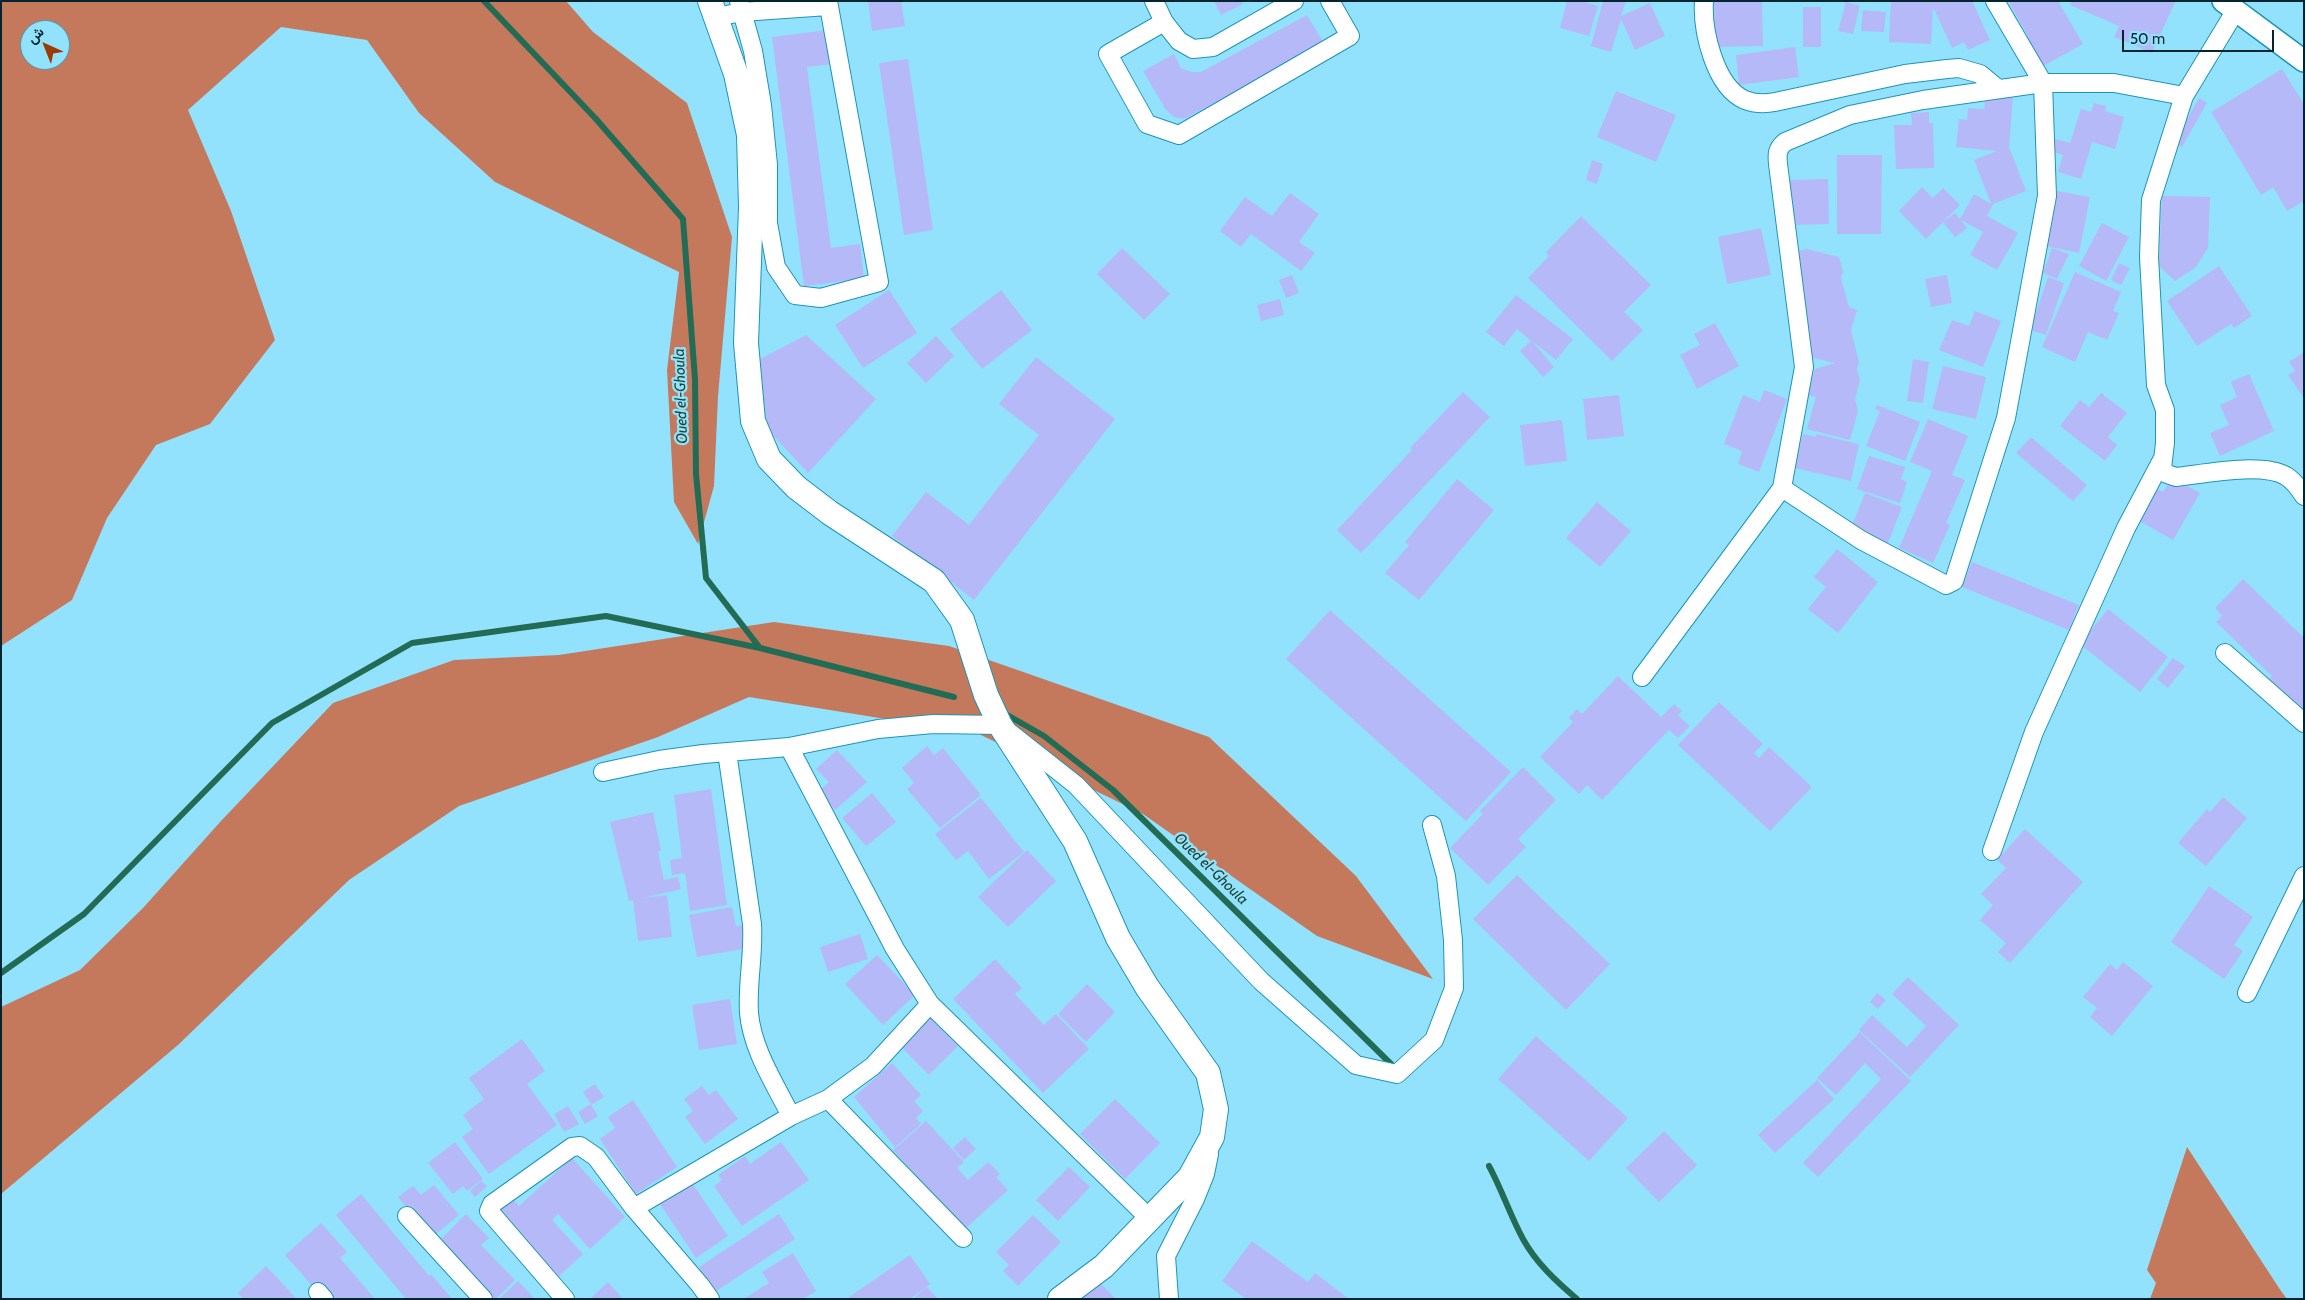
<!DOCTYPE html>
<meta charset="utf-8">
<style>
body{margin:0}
#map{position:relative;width:2305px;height:1300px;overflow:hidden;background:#92e2fd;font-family:Cabin,Vazirmatn,sans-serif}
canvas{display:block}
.frame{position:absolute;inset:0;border:2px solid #02252f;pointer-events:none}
.north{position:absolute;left:20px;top:20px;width:50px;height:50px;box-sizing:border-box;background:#92e2fd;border:1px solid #5896ab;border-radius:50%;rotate:316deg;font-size:14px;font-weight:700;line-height:20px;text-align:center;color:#02252f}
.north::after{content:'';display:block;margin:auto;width:18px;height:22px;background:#9d3a02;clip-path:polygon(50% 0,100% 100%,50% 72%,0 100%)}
.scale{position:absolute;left:2122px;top:30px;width:152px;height:22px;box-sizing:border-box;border:2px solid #02252f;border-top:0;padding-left:6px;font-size:15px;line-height:18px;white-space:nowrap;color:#02252f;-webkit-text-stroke:4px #92e2fd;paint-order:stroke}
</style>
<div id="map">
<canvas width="2305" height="1300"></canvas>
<div class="frame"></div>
<div class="north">ش</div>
<div class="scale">50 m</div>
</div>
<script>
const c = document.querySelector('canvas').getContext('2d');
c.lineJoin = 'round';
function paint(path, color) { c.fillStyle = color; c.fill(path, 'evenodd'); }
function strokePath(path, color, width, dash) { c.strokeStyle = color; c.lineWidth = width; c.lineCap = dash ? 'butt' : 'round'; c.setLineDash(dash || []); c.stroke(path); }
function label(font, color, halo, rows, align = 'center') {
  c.font = font + ' Cabin,sans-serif'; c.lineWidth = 4.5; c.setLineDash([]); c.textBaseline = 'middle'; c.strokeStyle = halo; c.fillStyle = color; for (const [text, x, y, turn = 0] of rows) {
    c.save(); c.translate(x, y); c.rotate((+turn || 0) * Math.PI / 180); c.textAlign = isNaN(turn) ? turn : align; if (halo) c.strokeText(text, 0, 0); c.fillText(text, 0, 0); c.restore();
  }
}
paint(new Path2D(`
 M1,1H566L593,32L687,103L732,237L718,396L714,486L698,544L674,502L667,370L679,272L495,182L419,113L367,40L281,27L188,110L231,211L275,340L210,424L156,445L107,518L72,600L1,646ZM30,30H60V60H30Z
 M774,622L949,646L1209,737L1356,876L1433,979L1317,936L1143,814L979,734L749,697L658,737L459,806L349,880L178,1045L1,1194V1007L80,970L143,908L221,821L333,703L454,660L559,655Z
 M2187,1147L2281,1291L2287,1299H2150L2156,1283L2147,1270Z`), '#c5795c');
strokePath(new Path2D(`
 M484,1L596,119L683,219L695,379L696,474L706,578L760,648L954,697
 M1002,712L1044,736L1113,790L1391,1064
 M1,973L84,914L272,723L412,643L606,616L760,648
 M1489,1166C1502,1190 1510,1215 1523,1239C1536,1263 1557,1282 1577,1299`), '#226c55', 6);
paint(new Path2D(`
 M868,1H901L905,26L872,31Z
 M1214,1H1241L1243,4L1221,15Z
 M1567,1H1581L1598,6L1589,36L1560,28Z
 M1603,1H1626L1621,16L1650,3L1665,36L1635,50L1621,19L1611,52L1591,46Z
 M1714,1H1762L1763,46L1715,47Z
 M1891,1H1972L1990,40L1968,50L1964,42L1952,48L1933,7L1931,44L1889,42Z
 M2013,1H2058L2083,44L2038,69L2022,39L2028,36L2009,3Z
 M2072,1H2173L2175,2L2152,53L2114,37L2119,26L2070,5Z
 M1846,2L1860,6L1853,34L1838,31Z
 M1803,7H1821V47H1803Z
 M1863,10L1886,12L1884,32L1861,31Z
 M1307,15L1325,45L1184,119L1174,117L1166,110L1143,71L1174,54L1181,68L1192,72H1201Z
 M828,30L832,64L807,67L831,248L860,244L864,279L804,286L772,37Z
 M1795,47L1799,77L1739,85L1736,55Z
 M908,59L933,230L904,235L879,63Z
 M2282,69L2304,104V201L2287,211L2273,187L2261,195L2211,112Z
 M1616,91L1676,115L1656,162L1597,137Z
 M1986,93L2013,95L2009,147L2026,191L1993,204L1987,216L2018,233L1997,270L1970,255L1983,232L1961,220L1967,228L1955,237L1943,222L1955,213L1960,219L1974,194L1991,204L1974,160L1997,151L1956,147L1959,119L1967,120L1968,108L1984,109Z
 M2199,98L2207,103L2182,147L2174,143Z
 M2094,103L2106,106L2105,111L2124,117L2115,149L2092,142L2081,179L2058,172L2063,155L2051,151L2055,139L2070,143L2081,109L2091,112Z
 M1929,112V123H1933L1934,168L1896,169L1894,125H1912L1911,113Z
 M1837,155H1882L1881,234H1837Z
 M1592,160L1603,164L1597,184L1586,180Z
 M1828,179L1829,224L1791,225L1790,180Z
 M1922,187L1933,198L1943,188L1960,205L1926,239L1899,211Z
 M2057,191L2090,197L2079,253L2046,246Z
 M1290,193L1319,214L1299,242L1315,253L1301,271L1251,234L1241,247L1220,231L1245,197L1272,216Z
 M2162,196L2210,197L2208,248L2196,267L2175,281L2159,266Z
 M1581,216L1651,285L1624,312L1643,330L1612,361L1528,278L1549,256L1546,252Z
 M2102,223L2129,237L2106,281L2079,266Z
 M1761,228L1771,275L1727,284L1718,237Z
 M1122,248L1170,294L1144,320L1097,274Z
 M2052,248L2069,254L2057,279L2043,273Z
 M1807,249L1839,257L1843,272L1841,278L1849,307L1857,310L1851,330L1859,362L1857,369L1860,380L1855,399L1858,411L1850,440L1807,429L1816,397L1808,395L1815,369L1835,363L1810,357L1790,253Z
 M2119,263L2130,268L2121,285L2111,280Z
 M2219,266L2252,316L2234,328L2231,324L2197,346L2167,301Z
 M2075,272L2121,292L2113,311L2119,313L2107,340L2088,332L2075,362L2042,347Z
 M1292,275L1299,293L1286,298L1279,280Z
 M1947,275L1952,303L1931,307L1925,279Z
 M2048,277L2064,283L2046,335L2030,330Z
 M889,290L917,333L863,368L835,325Z
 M1001,290L1032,330L982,369L950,329Z
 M1516,295L1573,339L1556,360L1532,341L1554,367L1543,377L1520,351L1531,341L1517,329L1504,346L1486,332Z
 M1280,299L1284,315L1261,321L1257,305Z
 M1975,311L2001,321L1983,367L1939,350L1952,320L1969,326Z
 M1715,323L1739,366L1697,389L1680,355L1700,345L1694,334Z
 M806,335L876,399L808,473L767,429L760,359Z
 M936,336L954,356L926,383L907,363Z
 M2304,352V396L2303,397L2288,375L2295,371L2289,362Z
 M1036,357L1115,419L974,600L892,536L926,492L969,525L1039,435L999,404Z
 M1913,359L1929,362L1923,403L1907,401Z
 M1943,366L1986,377L1976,419L1932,409Z
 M2249,374L2274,431L2220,456L2210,433L2229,425L2220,405L2237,397L2231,382Z
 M1764,390L1787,399L1759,472L1738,464L1742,451L1724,444L1743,395L1760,402Z
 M1463,392L1490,417L1361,553L1337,530L1412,450L1410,448Z
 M2101,393L2127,413L2108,437L2117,445L2105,461L2060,426L2080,400L2089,407Z
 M1619,395L1624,436L1587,440L1583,399Z
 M1877,405L1920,422L1905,461L1866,446L1880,411L1875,409Z
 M1928,419L1968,436L1952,475L1965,480L1946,523L1950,525L1933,563L1899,548L1932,471L1910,462Z
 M1562,420L1567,461L1525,466L1520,425Z
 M1803,434L1816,437V434L1859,444L1851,481L1795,468Z
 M2031,437L2087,485L2073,501L2016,453Z
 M1869,456L1905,467L1901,479L1907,482L1900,503L1857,489Z
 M2172,477L2200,493L2173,540L2136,519L2154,487L2163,492Z
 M1457,479L1494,510L1419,600L1385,573L1409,545L1405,542Z
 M1865,493L1902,507L1888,543L1851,528Z
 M1597,502L1631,531L1600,567L1566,538Z
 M1837,549L1878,582L1838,633L1808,609L1826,587L1814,577Z
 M1972,562L2079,605L2069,630L1962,587Z
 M2243,579L2304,638V714L2269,680L2272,676L2216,622L2222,616L2215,608Z
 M2108,609L2168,657L2140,692L2080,644Z
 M1330,610L1511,772L1466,821L1286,659Z
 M2173,658L2185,666L2168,688L2157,679Z
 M1618,676L1661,717L1674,704L1682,711L1678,715L1690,726L1678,738L1669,730L1602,800L1587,785L1579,794L1540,757L1573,722L1569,718L1577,709L1582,714Z
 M1719,702L1763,744L1754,753L1759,758L1769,747L1812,787L1770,831L1678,745Z
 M927,746L934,755L943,748L981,795L940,828L907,789L914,783L902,768Z
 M837,750L867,782L835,810L819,791L829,782L816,769Z
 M1523,767L1556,800L1518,839L1526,847L1488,885L1450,848L1483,814L1480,811Z
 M711,789L727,905L690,911L685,873L672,875L670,860L682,858L674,795Z
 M872,793L896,822L866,846L842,818Z
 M2223,797L2247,818L2206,866L2178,843L2207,809L2210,812Z
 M981,798L1024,852L989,879L968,851L956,860L935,834Z
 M653,812L661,851L658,852L664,880L678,877L681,889L643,898L667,895L672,937L638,941L633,900L629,901L610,822Z
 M2025,829L2083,882L2010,963L1998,952L2006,943L1980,920L1993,905L1981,894L2006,868L1997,860Z
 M1027,850L1056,881L1008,927L978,897Z
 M1517,875L1610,964L1566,1010L1473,919Z
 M2209,886L2253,917L2234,945L2243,951L2224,979L2171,942Z
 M732,907L736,926L744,925L748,948L697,957L689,915Z
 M860,934L868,959L828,972L820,947Z
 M877,955L915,995L883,1025L845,984Z
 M995,959L1022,988L1015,994L1044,1025L1056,1014L1089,1049L1043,1093L953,999Z
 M2123,962L2153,986L2112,1036L2090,1017L2097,1008L2083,997L2110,964L2117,970Z
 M1908,977L1959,1025L1910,1077L1859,1030L1872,1015L1907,1047L1926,1026L1892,994Z
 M1087,984L1115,1012L1086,1042L1058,1014Z
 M1877,993L1886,1000L1878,1009L1870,1002Z
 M730,999L737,1044L699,1050L692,1005Z
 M930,1018L958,1046L929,1075L901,1047Z
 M1860,1032L1911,1081L1818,1177L1803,1163L1881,1079L1865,1063L1836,1095L1817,1078Z
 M1536,1036L1628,1118L1589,1161L1498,1079Z
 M522,1039L545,1071L527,1084L557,1125L489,1174L462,1137L473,1129L463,1115L484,1099L469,1078Z
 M892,1063L921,1095L914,1101L923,1111L916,1118L921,1124L895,1147L854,1097Z
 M1817,1080L1834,1099L1775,1153L1758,1135Z
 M595,1084L604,1097L591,1105L598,1116L585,1124L578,1112L591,1104L583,1092Z
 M702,1086L709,1095L716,1090L738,1119L705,1144L685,1117L693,1111L684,1099Z
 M1115,1099L1160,1143L1125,1179L1080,1134Z
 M633,1100L677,1167L636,1194L600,1139L615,1128L608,1117Z
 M568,1106L579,1124L564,1132L554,1114Z
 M926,1121L964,1162L957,1168L968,1180L988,1162L1000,1174L996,1177L1008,1190L965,1229L893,1150Z
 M1664,1131L1697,1165L1659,1202L1626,1168Z
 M965,1137L976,1149L964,1160L953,1148Z
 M455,1142L483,1179L467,1191L463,1186L453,1194L428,1163Z
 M781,1142L809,1180L742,1226L714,1186L722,1180L718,1175L745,1156L750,1164Z
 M572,1158L625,1217L590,1249L558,1214L552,1220L583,1254L557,1278L496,1210L511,1197L519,1206Z
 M1069,1167L1090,1187L1058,1221L1036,1200Z
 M481,1181L487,1186L475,1197L470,1191Z
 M692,1183L728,1236L696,1258L660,1204Z
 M434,1185L459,1215L431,1238L398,1197L413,1186L421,1195Z
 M361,1194L429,1276L431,1274L452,1299H406L336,1215Z
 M466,1214L489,1238L481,1245L515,1280L496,1299H487L435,1245Z
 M779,1214L795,1239L715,1292L699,1267Z
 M1033,1215L1061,1242L1018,1286L1003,1271L1009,1265L996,1252Z
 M321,1223L347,1252L340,1258L375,1299H324L285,1255Z
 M1252,1241L1308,1282L1315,1273L1349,1299H1246L1222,1281Z
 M793,1253L816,1291L803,1299H743L769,1283L762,1272Z
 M910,1255L930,1284L927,1287L938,1299H913L927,1287L910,1299H850L849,1297Z
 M266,1266L297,1299H243L238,1293Z
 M1092,1275L1116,1299H1068Z
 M518,1281L535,1299H499Z
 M608,1282L623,1299H590Z`), '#b6b9f7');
const minor = new Path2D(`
 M739,1L753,51L762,105L768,165V223L776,267L795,295L821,298L879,282L828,1
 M1154,1L1164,22L1179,41L1193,49L1213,47L1294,1
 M1704,1C1702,31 1715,87 1745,100C1755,104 1765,104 1775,102L1905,74L1947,69L1959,68L1980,74L1998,89
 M2236,10L2184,96L2151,200L2149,257L2156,385L2165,410V443L2162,468L2167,474L2176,477C2204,474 2261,462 2286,476C2294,481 2299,488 2304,496
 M716,17L742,12L828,6
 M1164,22L1108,54L1147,124L1179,135L1350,36L1330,1
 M1782,488L1861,540L1946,585L1954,581L2006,418L2047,196L2043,83L1995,1
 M2225,653L2304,723
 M1642,677L1782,488L1804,367L1778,164C1777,154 1777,149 1785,142L1850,115L1923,100L2043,83H2114L2184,96
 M789,747L895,949L930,1004L1149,1218
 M727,752L752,924C754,954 747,983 749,1013C752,1049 775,1084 791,1116
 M603,772L659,760L703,754L789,747L878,729L933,724L1000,725L1076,785L1261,981L1356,1065L1397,1074L1434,1040L1454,988L1453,940L1446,876L1432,825
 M1992,851L2034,732L2126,528L2162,460
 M2247,993L2304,876
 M828,1099L963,1238
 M634,1208L791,1116L828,1099L873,1066L930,1004
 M407,1216L483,1299
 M318,1292L324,1299
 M565,1299L489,1211L492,1204L572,1147L580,1146L596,1157L634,1208L700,1285L710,1299
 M1169,1299L1166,1256L1195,1199L1205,1174L1209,1154`);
const tertiary = new Path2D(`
 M2223,1L2304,61`);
const secondary = new Path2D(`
 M710,1L736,74L749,135L751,207L746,343L753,421L769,459L796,487L830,513L934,581L962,620L986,695L1000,725L1075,841L1118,938L1147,987L1208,1073L1216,1109L1212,1137L1190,1177L1104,1266L1060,1299`);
strokePath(minor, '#1d95b6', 20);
strokePath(tertiary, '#1d95b6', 24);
strokePath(secondary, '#1d95b6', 26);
strokePath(minor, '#fff', 18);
strokePath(tertiary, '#fff', 21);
strokePath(secondary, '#fff', 24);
label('italic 15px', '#1d4331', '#92e2fd', [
 ["Oued el-Ghoula",681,396,-92],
 ["Oued el-Ghoula",1211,869,44]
]);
</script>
